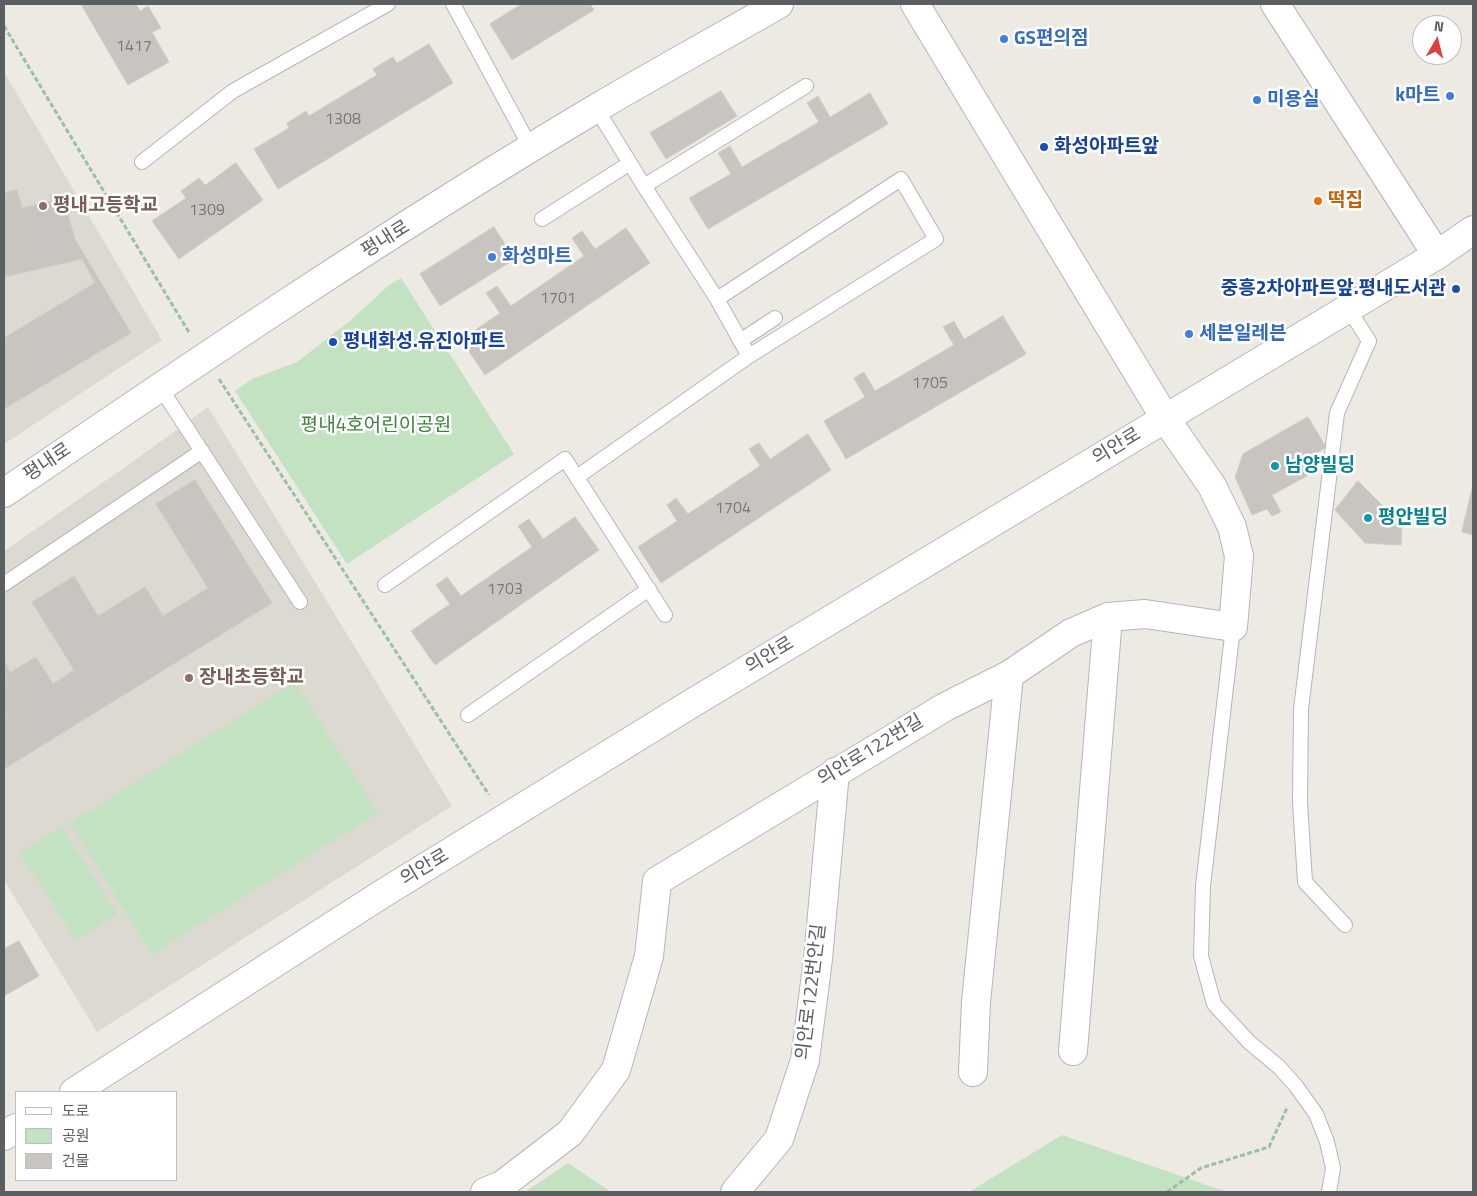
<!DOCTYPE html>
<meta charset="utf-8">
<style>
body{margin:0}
#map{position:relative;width:1477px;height:1196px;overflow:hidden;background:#edeae3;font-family:"Titillium Web","Noto Sans KR",sans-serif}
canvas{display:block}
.frame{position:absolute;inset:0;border:5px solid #5b5f62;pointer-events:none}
.legend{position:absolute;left:15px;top:1091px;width:162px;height:90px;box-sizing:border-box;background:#fff;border:1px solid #bdbfc0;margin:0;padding:6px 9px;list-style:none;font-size:15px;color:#5b5f62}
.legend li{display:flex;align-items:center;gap:10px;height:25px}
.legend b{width:25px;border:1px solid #bdbfc0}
.north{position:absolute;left:1412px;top:15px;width:50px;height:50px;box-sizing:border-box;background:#fff;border:1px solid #bdbfc0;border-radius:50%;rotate:8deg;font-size:14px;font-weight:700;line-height:20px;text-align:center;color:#5b5f62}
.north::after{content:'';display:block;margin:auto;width:18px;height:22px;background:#db423b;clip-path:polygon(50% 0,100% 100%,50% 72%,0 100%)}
</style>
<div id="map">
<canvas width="1477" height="1196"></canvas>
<div class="frame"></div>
<ul class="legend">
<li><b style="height:6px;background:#fff"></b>도로</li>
<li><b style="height:14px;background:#c2e2c1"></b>공원</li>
<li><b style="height:14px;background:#c8c5c0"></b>건물</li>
</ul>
<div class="north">N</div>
</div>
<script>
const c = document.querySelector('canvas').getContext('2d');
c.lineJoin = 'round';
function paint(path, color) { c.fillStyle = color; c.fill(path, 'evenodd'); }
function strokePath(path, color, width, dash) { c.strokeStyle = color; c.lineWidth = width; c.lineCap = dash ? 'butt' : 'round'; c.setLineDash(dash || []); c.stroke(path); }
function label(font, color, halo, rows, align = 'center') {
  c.font = font + ' "Titillium Web","Noto Sans KR",sans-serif'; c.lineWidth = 5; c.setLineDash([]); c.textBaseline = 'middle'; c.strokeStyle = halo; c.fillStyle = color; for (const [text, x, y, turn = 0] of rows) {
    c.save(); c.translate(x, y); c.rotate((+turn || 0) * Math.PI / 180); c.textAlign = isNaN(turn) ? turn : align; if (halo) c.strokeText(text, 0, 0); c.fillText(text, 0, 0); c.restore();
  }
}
paint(new Path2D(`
 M4,72L162,340L4,444Z
 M208,407L452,806L97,1032L4,880V551L131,463Z`), '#dcd9d1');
paint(new Path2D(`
 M401,278L514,454L347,564L235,391L252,379L297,362L351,320L388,286Z
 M295,682L378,813L152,954L70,823Z
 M62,827L117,914L76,940L20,853Z
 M1062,1135L1227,1192H969Z
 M568,1163L611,1192H525Z`), '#c2e2c1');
const building = new Path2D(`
 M85,4H136L140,11L148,6L161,28L152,32L169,62L128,85L82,6Z
 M522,4H590L594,10L512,60L490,24Z
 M429,44L453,83L278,189L254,149L289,128L287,123L306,111L309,116L377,75L373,69L393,57L397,63Z
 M721,91L737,116L666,159L650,133Z
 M870,93L888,124L708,229L689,198L731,174L718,153L730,146L742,167L819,122L807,103L818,96L830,117Z
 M236,163L263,200L179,259L152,221L186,198L181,191L199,178L205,185Z
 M17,190L22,208L51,201L50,195L59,193L68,215L75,239L131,333L4,409V338L95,283L82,259L4,277V193Z
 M494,227L515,259L440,306L420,274Z
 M626,228L650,263L485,375L461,340L500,313L486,293L497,286L511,306L584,256L572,238L582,231L595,249Z
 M1003,316L1026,354L846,459L824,421L865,397L854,378L864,372L875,391L954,345L943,327L954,321L964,339Z
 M1308,417L1326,447L1307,460L1314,472L1272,495L1281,512L1272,516L1267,509L1252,515L1235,477L1243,454Z
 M808,434L831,470L661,583L638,547L677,521L667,505L676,498L688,514L760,466L749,449L759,443L770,459Z
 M195,480L272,603L4,769V714L19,705L4,680V676L36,657L53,684L74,670L32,602L74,576L98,616L145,587L163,616L208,588L156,504Z
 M1358,481L1402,525L1401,545L1365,543L1335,510Z
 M1473,485V535L1462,532Z
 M575,517L599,550L435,665L411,631L450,604L436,585L447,577L461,596L532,547L518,526L529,519L543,539Z
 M4,661L10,672L4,676Z
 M4,680L19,705L4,714Z
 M19,941L39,976L4,996V949Z`);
paint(building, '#c8c5c0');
strokePath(building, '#d1ccc2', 1);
const lane = new Path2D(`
 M453,4L531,148
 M596,108L644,186L717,299L749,356
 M142,162L233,91L388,4
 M644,186L806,86
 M542,219L630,163
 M740,341L775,318
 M160,387L300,602
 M577,477L749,356L936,239L901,179L717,299
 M4,584L202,451
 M385,585L565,459L665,615
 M1233,627L1203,886L1201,956L1214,1004L1249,1042L1279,1067L1296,1086L1316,1114L1327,1142L1333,1168L1329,1192
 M468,715L649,589
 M1345,925L1305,882L1300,802L1301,709L1337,413L1369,341L1348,308`);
const street = new Path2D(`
 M1275,4L1437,255
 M1073,1051L1108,617
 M973,1072L976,1002L1009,675
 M485,1192L502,1185L570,1133L616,1070L649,956L657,881L945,707L1009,675L1071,633L1108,617L1145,614L1233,627L1239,556L1232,527L1212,486L1165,418
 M735,1192L779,1139L805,1060L818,959L835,772`);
const secondary = new Path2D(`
 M915,4L1165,418
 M4,493C198,361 393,229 595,109C656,73 718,39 779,4
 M74,1092L382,894L694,702L1437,255L1473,230
 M4,1136L16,1128`);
strokePath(lane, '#b3b6b9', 16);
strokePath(street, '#b3b6b9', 30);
strokePath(secondary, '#b2b6b9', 30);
strokePath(new Path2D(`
 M4,26L190,334
 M219,379L489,795
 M1167,1192L1201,1168L1269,1147L1287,1108`), '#9ac0a4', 3, [5, 2.5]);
strokePath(lane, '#fff', 14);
strokePath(street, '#fff', 28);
strokePath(secondary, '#fff', 28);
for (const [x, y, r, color] of [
 [1004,39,5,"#3f7fe0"],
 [1450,96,5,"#3f7fe0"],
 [1257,100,5,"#3f7fe0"],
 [1044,147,5,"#1a4fb4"],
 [1318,201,5,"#e8710a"],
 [43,206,5,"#8d6e63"],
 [492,257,5,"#3f7fe0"],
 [1456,289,5,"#1a4fb4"],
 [1189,334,5,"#3f7fe0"],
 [333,342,5,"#1a4fb4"],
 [1275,466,5,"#0f9aa8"],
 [1368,518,5,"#0f9aa8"],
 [189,678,5,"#8d6e63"]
]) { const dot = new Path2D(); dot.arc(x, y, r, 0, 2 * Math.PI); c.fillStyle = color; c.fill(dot); strokePath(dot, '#fff', 2); }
label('16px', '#76787a', null, [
 ["1417",134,47],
 ["1308",343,120],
 ["1309",207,211],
 ["1701",558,299],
 ["1705",930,384],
 ["1704",733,509],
 ["1703",505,590]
]);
label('bold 19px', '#366cbe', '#fff', [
 ["GS편의점",1014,39],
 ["k마트",1440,96,"right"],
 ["미용실",1267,100],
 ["화성마트",502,257],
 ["세븐일레븐",1199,334]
], 'left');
label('bold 19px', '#164399', '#fff', [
 ["화성아파트앞",1054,147],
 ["중흥2차아파트앞.평내도서관",1446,289,"right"],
 ["평내화성.유진아파트",343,342]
], 'left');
label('bold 19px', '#c56008', '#fff', [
 ["떡집",1328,201]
], 'left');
label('bold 19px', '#785e54', '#fff', [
 ["평내고등학교",53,206],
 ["장내초등학교",199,678]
], 'left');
label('19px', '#5b5f62', '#fff', [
 ["평내로",386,240,-32],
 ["의안로",1117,447,-31],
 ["평내로",48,463,-34],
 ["의안로",770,656,-31],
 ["의안로122번길",871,751,-31],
 ["의안로",425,868,-31],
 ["의안로122번안길",812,992,-83]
]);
label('19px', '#3c813d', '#fff', [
 ["평내4호어린이공원",376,426]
]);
label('bold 19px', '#0d838f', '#fff', [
 ["남양빌딩",1285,466],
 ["평안빌딩",1378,518]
], 'left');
</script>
